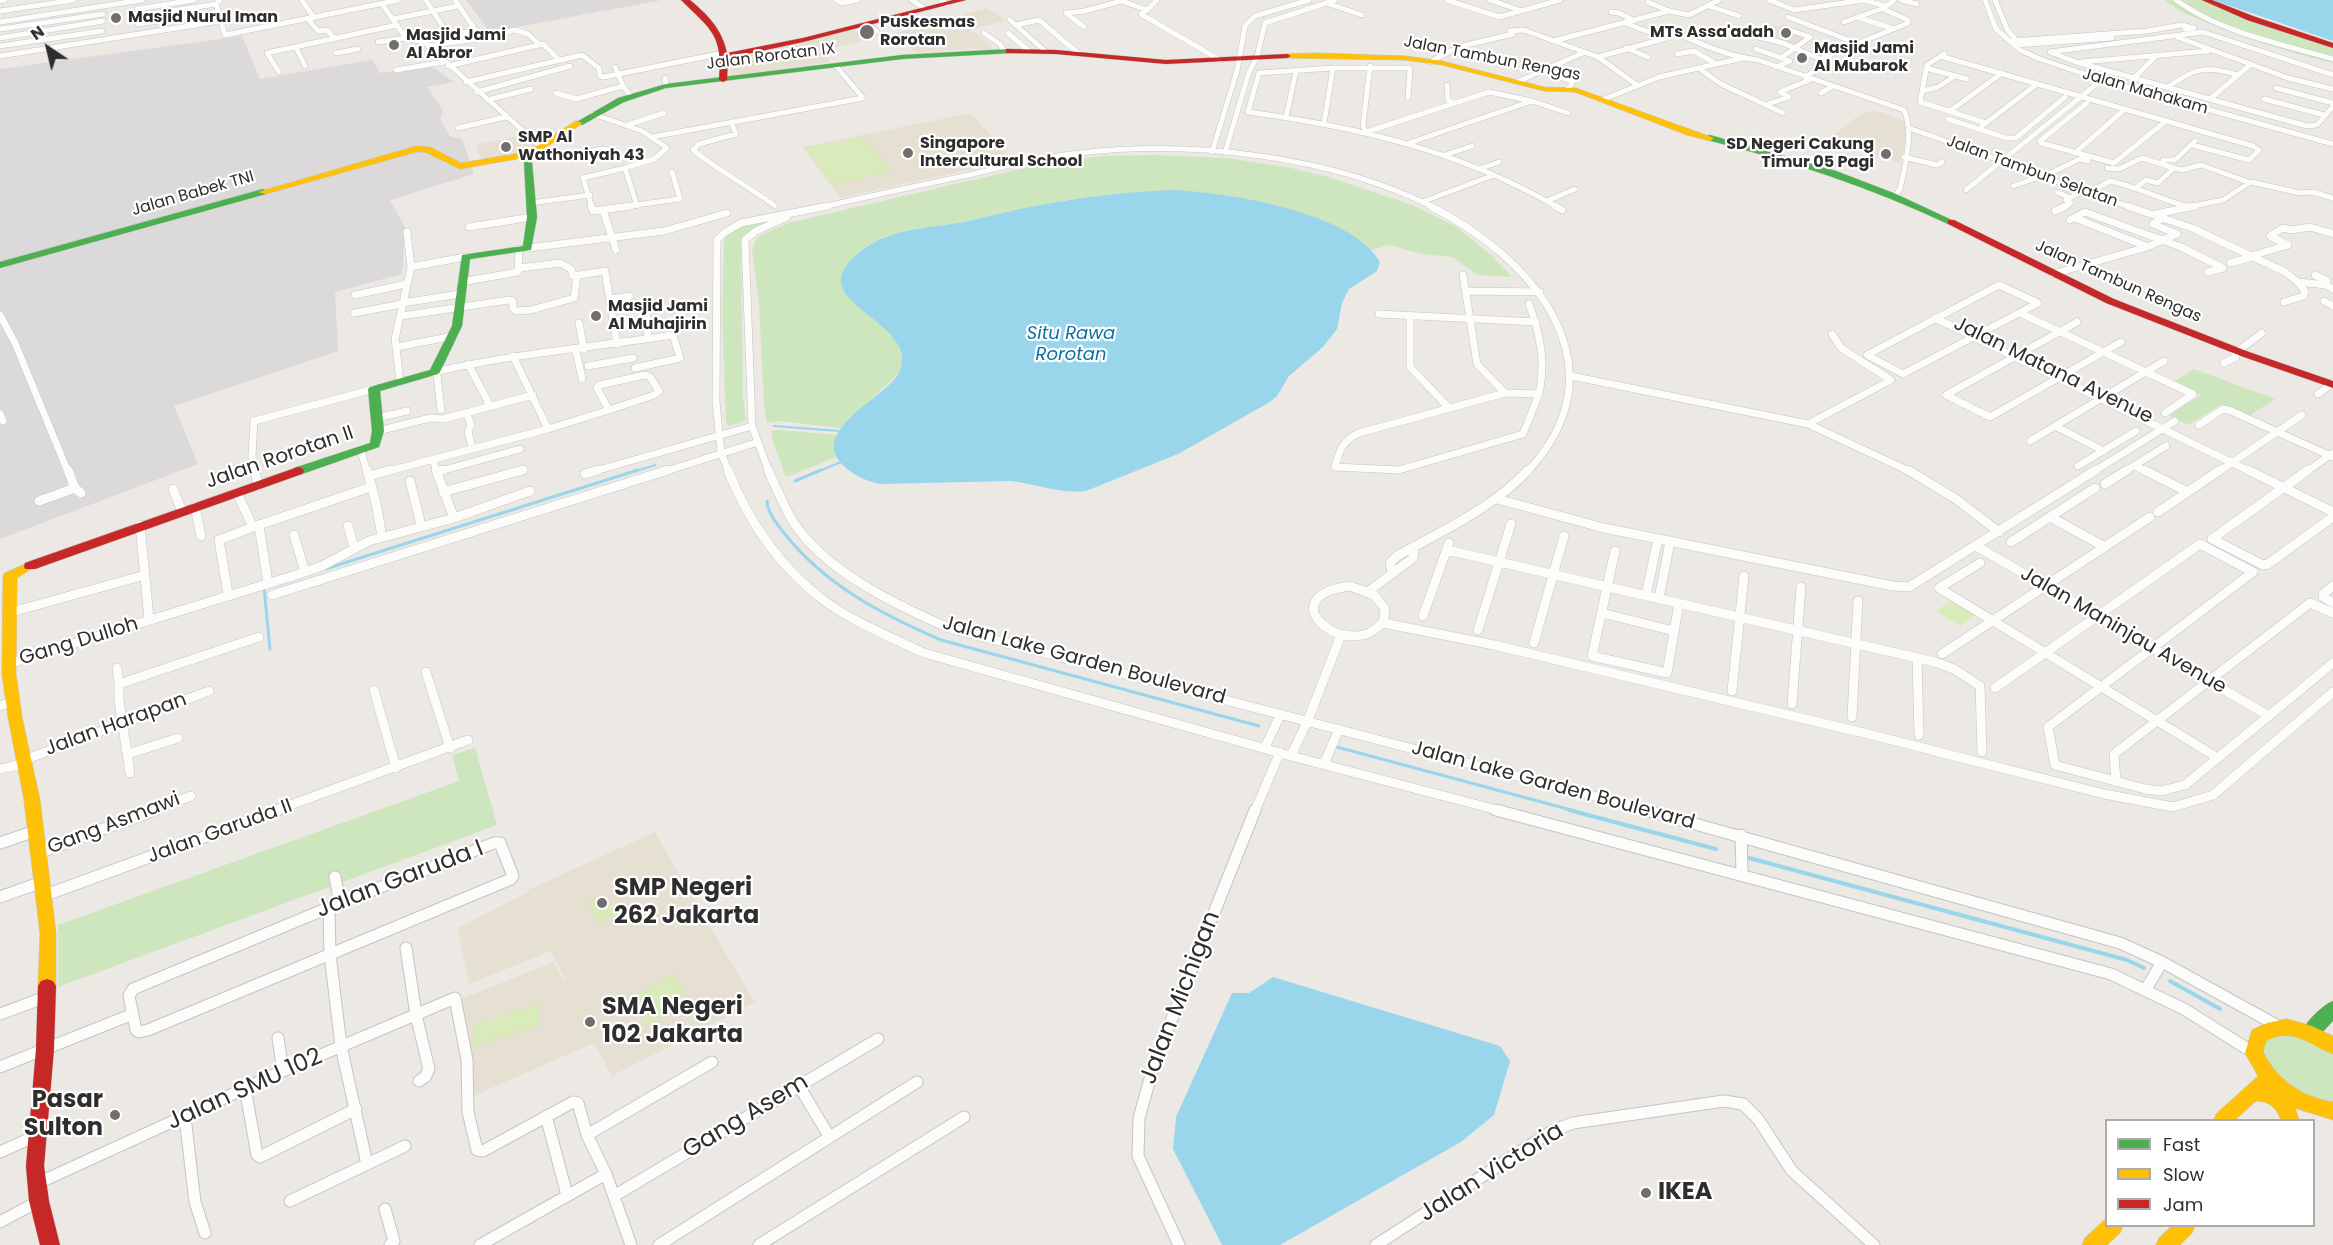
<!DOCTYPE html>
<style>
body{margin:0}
#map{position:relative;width:2333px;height:1245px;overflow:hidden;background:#ece8e4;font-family:Poppins,sans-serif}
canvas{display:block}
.legend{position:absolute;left:2105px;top:1119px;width:210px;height:108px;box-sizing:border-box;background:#fff;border:2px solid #ababab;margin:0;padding:8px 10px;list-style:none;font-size:18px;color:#2e2e2e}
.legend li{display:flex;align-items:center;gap:12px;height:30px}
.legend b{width:30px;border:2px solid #ababab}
.north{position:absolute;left:18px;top:18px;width:60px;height:60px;-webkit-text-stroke:4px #fff;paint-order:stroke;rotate:325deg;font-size:16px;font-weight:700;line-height:24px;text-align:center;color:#2e2e2e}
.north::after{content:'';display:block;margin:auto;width:21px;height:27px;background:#2e2e2e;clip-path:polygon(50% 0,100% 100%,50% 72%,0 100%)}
</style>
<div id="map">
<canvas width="2333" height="1245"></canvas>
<ul class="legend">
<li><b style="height:8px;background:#4caf50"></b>Fast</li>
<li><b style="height:8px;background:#ffc107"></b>Slow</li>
<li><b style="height:8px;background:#c62828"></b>Jam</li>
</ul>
<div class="north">N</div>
</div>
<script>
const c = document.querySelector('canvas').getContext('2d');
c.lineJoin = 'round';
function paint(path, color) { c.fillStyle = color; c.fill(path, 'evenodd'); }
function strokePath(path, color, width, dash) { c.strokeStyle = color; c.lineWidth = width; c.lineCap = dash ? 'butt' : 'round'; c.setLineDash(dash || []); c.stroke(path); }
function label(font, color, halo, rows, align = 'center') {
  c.font = font + ' Poppins,sans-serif'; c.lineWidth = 4.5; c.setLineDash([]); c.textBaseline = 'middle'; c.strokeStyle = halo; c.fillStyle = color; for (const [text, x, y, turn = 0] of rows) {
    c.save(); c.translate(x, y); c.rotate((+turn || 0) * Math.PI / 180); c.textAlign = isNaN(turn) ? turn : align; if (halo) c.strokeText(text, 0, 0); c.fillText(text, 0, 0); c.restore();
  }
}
paint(new Path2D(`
 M466,0H662L490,32Z
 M242,36L260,79L372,60L380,73L431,66L454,82L427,87L443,111L440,119L450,136L462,139L474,174L390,200L405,227L402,274L335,292L338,351L174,406L198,464L0,539V69Z`), '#dcd9db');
paint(new Path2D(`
 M987,8L1006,20L971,30L990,44L992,49H970L956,32L969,49L916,53L906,41L895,33Z
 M1766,24L1775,27L1783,25L1807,34L1806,39L1794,44L1772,39L1763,35L1772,31L1759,26Z
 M853,29L865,37L859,38L862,41L820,51L816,48L831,62L731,76L729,56Z
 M1873,110L1907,122L1908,130L1900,163L1827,140L1859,115Z
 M971,113L1013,160L840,198L803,147Z
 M528,134L537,149L483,161L475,145Z
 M655,832L702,914L606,961L703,915L755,1002L612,1076L594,1043L475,1095L461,999L554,962L564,982L566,980L551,951L469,984L458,928L528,892V890Z`), '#e6e0d3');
paint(new Path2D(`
 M2165,0H2206L2333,46V63C2291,53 2250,40 2210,24C2194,17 2178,12 2165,0Z
 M1155,155L1227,158L1291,168L1332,178L1412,205L1455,226L1491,255L1512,277L1478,275L1452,257L1421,254L1390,245L1371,250L1361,241L1140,192L1066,200L969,221L924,228L884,237L864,248L882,325L894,336L898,344L902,360L901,371L840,428L779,421L767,423L764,404L759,304L752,250L757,237L788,223L1046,163L1102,156Z
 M772,218L774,221L743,235L741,243L743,398L746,420L729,426L726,422L722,316L724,240C736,225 754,222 772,218Z
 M2194,369L2275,399L2249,416L2222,404L2188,425L2169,415L2201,395L2173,382Z
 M780,430L837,435V457L786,477L773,442L771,431Z
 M475,748L497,825L58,987V925L459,781L452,755Z
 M2270,1028L2333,1046V1111L2283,1092L2255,1042Z`), '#cee6be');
paint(new Path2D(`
 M863,137L891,172L831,185L805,148Z
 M1951,601L1975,615L1960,626L1936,611Z
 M605,894L615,915L598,923L588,902Z
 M674,974L689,1003L647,1025L633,995Z
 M537,1004L540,1025L474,1047L473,1025Z`), '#d9eabb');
paint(new Path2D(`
 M2213,0H2333V41Z
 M1171,190C1224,192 1352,211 1380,262L1377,271L1349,289L1342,303L1337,329L1323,347L1289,376L1277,396L1270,402L1178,454L1086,491C1060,494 1037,484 1011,481L880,484C865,481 851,474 841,463C810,426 894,395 901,368C914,318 804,304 854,257C885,227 929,229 969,221C991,216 1013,210 1036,206C1080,197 1126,192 1171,190Z
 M1273,977L1500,1046L1510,1061L1494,1115L1461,1142L1280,1245H1222L1173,1149L1176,1117L1232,993H1249Z`), '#99d6ec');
strokePath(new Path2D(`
 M774,426L839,431
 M633,472L655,465
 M817,472L841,462`), '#99d6ec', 2);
strokePath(new Path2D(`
 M795,481L821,470
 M767,501C768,514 777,524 784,533C825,585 881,614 941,640L1259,726
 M325,569L638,470
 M264,588L270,649
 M1337,747L1575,811`), '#99d6ec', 3);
strokePath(new Path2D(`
 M1569,810L1716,849
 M1749,858L2127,960L2144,968
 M2170,981L2220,1009`), '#99d6ec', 4);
const streetFar3 = new Path2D(`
 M220,0L216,4L225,35L399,0
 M302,0L314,18
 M426,0L448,35
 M836,0L842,3L858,0
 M912,0L925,9
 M941,0L947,4
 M1119,0L1147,10L1141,14L1220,60
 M1447,0L1499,17L1560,0
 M1490,0L1522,11
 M1769,0L1794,10L1865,0L1885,6
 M1901,0L1917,4
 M1985,0L1996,29L2020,50L2040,59L2102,80L2333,144
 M1995,0L2008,31L2020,44
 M2176,0C2221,33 2281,44 2333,59
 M0,1L5,0
 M1648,2L1669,11
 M1326,3L1362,15
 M382,4L406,38L424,42L541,147
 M1709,6L1739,16
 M137,9L194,0
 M1147,10L1157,0
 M0,11L74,0
 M1611,12L1619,13L1635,21
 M1066,13L1085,11L1121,1
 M1066,13L1084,27
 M138,16L216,4
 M1788,17L1859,44
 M1857,17L1894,29
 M308,19L318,31L327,30L335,39
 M393,19L458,6
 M1010,20L1045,51
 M0,22L142,0
 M1844,22L1884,8
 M1625,23L1654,34L1672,30C1698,44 1728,56 1758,60L1904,110C1914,131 1905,167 1900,189L1895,196
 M138,24L219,12
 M866,24L877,31
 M1016,25L1039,20L1079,54
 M1,29L103,14
 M1733,31L1783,43L1820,59
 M984,33L1000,44L1004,51
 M1008,33L1029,51
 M2177,37L2288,78L2333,89
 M0,38L103,21
 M419,39L476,31L455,0
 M1553,41L1669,11L1689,15L1719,0
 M2013,41L2147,31L2182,25L2194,28L2185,29
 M378,42L406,38
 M2015,45L2112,38
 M0,46L102,31
 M428,46L485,38L515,30L528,34L540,45
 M296,47L305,66
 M1626,48L1648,57
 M1756,49L1790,61L1776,67
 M336,53L358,49
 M1677,54L1694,51L1716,64
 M1944,54L1927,65L1920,102L1986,123
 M0,56L221,21
 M1940,56L2253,146L2259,150L2249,160L2192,145
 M1598,57L1667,38
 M1781,58L1810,37L1784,28
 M1430,62L1458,47L1513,34L1510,31L1524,30L1598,57L1637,85
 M2081,62L2208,51
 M448,66L543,44L559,60
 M1370,66L1363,126L1366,132L1489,92L1532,101L1568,113
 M615,67L623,86L630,95
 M1926,68L1967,79
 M1700,69L1721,84L1783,113
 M396,70L444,62
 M1542,70L1573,82L1568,89
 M279,72L267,53L397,25
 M2333,75L2203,32L2050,52L2076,62L2307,126L2317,125L2333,106
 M1805,77L1813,72L1820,59L1908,23V20L1883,9L1894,0
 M665,78L666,86
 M2133,79L2157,55
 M466,82L582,55L599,68L600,76L604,77L723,53
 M1517,82L1585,52
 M1447,85L1448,100L1453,103
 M2168,87C2195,68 2206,65 2238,75
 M2276,88L2333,103
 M1922,91L1938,87L1955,76
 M477,92L570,66
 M556,93L576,99L623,86
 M1821,93L1833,86
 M1408,98L1410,68H1333L1259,73L1248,112C1357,127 1461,151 1557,207
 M2210,99L2250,65
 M2264,99L2324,115
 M487,100L531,89
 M1602,100L1659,77L1743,58
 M2087,103L2040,141L2041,143L2114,163L2166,121
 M1765,105L1789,97L1780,92L1812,79
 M1950,111L2002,73
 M593,114L642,131L667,148L654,159L625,168L637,206
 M1286,117L1296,71
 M1948,119L2006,138H2016L2065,97
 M731,122L736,134L699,144L693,150C719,171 748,186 775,206
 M1324,123L1333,68
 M627,125L664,113
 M1982,126L2037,84
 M458,128L506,117
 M1909,128L2055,180L2066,188L2132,207
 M652,137L863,98L836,66
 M1409,143L1532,101
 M1212,152L1237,71L1245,26L1255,16L1309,0
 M1225,153L1249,72L1257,57L1265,23L1335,0
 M2075,153L2125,109
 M530,154H573L603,149L614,151
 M1445,155L1472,146
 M1904,157L1937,165L1942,162
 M2163,160H2175L2195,141
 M2107,168L2119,169L2142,158L2174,168L2158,183L2146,180L2137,187
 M2174,168L2182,170L2201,165L2248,182
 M1479,169L1499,162
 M2044,176L2080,159L2088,161
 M2013,186L2042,176
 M1966,190L2104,78
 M2057,192L2070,198
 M2087,194L2110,181C2137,187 2161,199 2188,207
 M1547,201L1575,189
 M1422,202L1494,175
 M531,203L590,195
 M592,207L583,178L625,168
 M620,207L680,199L672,172
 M822,207C871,196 920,185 969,175C1006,166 1043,157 1080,153C1194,140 1330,156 1433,207
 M2063,207L2071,203L2066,200L2081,192
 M2188,207L2223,200L2251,182L2300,193L2313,192L2333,198`);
const streetFar2 = new Path2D(`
 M591,206L593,211L631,206
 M1430,206C1532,257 1627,366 1527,472
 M1555,206L1562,210
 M2127,206L2192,228L2285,272L2298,282L2326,285L2333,289
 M2184,206L2188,207
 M603,210L616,250
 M2055,211L2066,206
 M2156,214L2195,206
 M2075,218L2148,247
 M2070,220L2085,212L2181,247L2223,268L2208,272
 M469,227L532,217
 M528,248L664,231L727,213
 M2251,256L2288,245L2270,236L2283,228L2291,230L2310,227L2333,234
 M2230,263L2253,257
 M411,267L465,257
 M519,268L560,263L571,269L573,276L605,271L617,344
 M2053,274L2147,247L2177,234L2153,224L2164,217
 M1463,275L1477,364L1505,393
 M2315,275L2327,281L2326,285
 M461,282L518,272L519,249
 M1999,285L2038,303L1903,374L1867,355Z
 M1467,291L1540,292
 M355,295L406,284
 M610,299L630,296
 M2324,301L2333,306
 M2284,302L2304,296L2305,292L2298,282
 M402,303L460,294
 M1529,304C1540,334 1546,363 1539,394
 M646,307L648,338
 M354,313L402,304
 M2020,313L2193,394L2165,413
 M1379,314L1536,322
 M0,315L15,343L68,472
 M401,316L509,300L513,301V308L516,311L531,310L574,298L577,275
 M1410,317V367L1449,408
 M1935,318L2251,472
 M2077,322L1946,395L1990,417L2121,342
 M579,323L584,349
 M1832,334L1841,348L1891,380
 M396,347L454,336
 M576,350L582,379
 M2238,351L2262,333
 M513,356L548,429
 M2224,363L2236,357L2234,350
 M468,364L491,407
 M588,366L633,358
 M645,375L650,377L659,391L654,395L609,410L597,388L599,385Z
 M1571,376L1808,424L1891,380
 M400,382L395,339L411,267L407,232
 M1505,393L1539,394L1523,434L1399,470L1335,467C1339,451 1343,440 1359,433Z
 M2318,394L2333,383
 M441,410L437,375L434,372C513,354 593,347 673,335L680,358L635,368
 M0,414L3,421
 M467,414L471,425L468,431L472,448
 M377,418L407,411
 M1808,424L1911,472
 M2199,425L2223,409L2229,410L2333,457
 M2055,426L2104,451
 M378,431L430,418L443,419L533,395
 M2030,441L2164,361
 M361,451L367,472
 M433,459L437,472
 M2078,466L2136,431
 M2135,466L2147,472
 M255,472L252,457L254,421L374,389
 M385,472L548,429L609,410
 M437,472L520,449
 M517,472L524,470
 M592,472L752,426
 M663,472L758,442
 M729,472L721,453L716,401L717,240L724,233L741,223L828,206
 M769,472L752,426L745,240L756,231L787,217
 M2093,472L2175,421
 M2124,472L2166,446
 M2218,472L2302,415
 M2306,472L2333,453`);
const streetFar1 = new Path2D(`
 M68,470L75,488L81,493
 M255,470L258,486
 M367,470L376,503L382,537
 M728,470C749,523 780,568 826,602C855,623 891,637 924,653L1291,756L1501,811
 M768,470C776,487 783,504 792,520C824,571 896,605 949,628L1651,811
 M1908,470L1956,499L1999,532
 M2144,470L2188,492
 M2248,470L2333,512
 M2308,470L2212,539L2263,565L2268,564L2333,517
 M437,472L443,470
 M585,474L598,470
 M369,476L390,470
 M410,481L421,525
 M2105,484L2127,470
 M173,489L182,511
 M443,492L523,470
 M237,493L253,527L371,487
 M1497,499L1604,528L1893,586L1909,587L2096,470
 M39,501L75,488
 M195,507L201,536
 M2158,512L2220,470
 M2050,517L2105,547
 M454,518L530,491
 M140,525L149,619
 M259,526L268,583
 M348,526L354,547
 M294,535L305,572
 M2011,542L2095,488
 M1976,546L2269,716
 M1447,550L1935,662L1954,669L1980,686L1982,752
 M1615,551L1592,656L1667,673L1679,603
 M1980,563L1939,588L2218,758
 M1392,572L1390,563L1397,556C1442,531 1493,508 1528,470
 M1350,586L1374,595L1385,609L1384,620C1351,667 1265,597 1350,586Z
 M2333,586L2323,594V597L2333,603
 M1369,591L1413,558L1414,549
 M228,594L219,540L253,527
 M272,595L668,470
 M1646,595L1658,539
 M1659,598L1670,542
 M8,613L145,575
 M1602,613L1674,631
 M1423,616L1449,543
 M1383,623L1494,645L1868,734L2104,794L2173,807L2213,795L2333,692
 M1478,630L1511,524
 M1534,643L1564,536
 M1942,654L2150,517
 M1917,658L1919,735
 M8,664L296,575L322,566L369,541L454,518L436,470
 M117,668L119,684
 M426,672L450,748
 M1995,688L2200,544L2253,572L2048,727L2055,765L2145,789L2161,791L2185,785L2333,663
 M374,690L396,768
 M1732,691L1744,576
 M1792,704L1801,587
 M0,706L12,702
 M1852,717L1858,601
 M1265,747L1281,714
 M128,754L178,738
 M1291,756L1308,720L1341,635
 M24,760L209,691
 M1324,764L1339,729
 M0,769L26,763
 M130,773L119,700V684L259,637
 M2116,782L2114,754L2310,603L2333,613
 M151,811L191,796
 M274,811L468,740
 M1255,811L1280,752`);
const street = new Path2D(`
 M1496,810L2111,974L2184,1009L2254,1053
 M1645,810L2120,943L2162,962L2278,1026
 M1741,835L1742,874
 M0,843L35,831
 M494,843H500L513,876L511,879L148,1030L139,1032L136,1030L129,996L133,989L340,903Z
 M38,853L155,810
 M335,877L340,903
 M43,896L278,810
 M0,897L42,882
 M329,908L330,955L341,1046L367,1164
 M406,948L416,1015L429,1069L425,1077L419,1081
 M2146,989L2162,962
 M0,1014L46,997
 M278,1038L283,1071
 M0,1067L133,1014
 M799,1086L829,1136
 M245,1088L257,1155L260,1157L356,1109
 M546,1116L567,1195
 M185,1117L195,1202L205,1233
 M587,1135L712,1062
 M0,1152L36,1136
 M36,1184L283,1071L455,998L467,1060L468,1112L477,1150L483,1151L573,1102L578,1103L587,1135L606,1174L631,1245
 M614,1196L878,1039
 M290,1201L405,1146
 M385,1209L394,1241L390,1245
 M0,1222L39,1201
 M480,1245L606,1174
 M659,1245L917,1082
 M759,1245L964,1117
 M1179,1245L1138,1156L1139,1118L1155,1061L1255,810
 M1376,1245L1552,1131L1573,1123L1724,1101L1743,1104L1758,1119L1792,1171L1874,1245`);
const fast = new Path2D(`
 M1009,49H1012V53L902,59L666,88L624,102L582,125L575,123L618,98L666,84L902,55Z
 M1710,135L1836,171L1896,194L1956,222L1948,224C1870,187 1790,161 1707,140V136Z
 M527,152L534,154L532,162L537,217L531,250L470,259L462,326L440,372L438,374L380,391L384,431L379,447L302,474H294L292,471L294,468L370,443L372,431L368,389L370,387L430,370L452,326L462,255L523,246L527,217L524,162Z
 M263,189L268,192L266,194L0,268V262Z
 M2333,1001V1021L2316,1039L2310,1041L2304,1039L2301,1033C2306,1022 2321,1006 2333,1001Z`);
const slow = new Path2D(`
 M1317,53L1405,56L1442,61L1544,87L1576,88L1714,138L1710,141L1687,135L1575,92L1544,91L1442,65L1405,60L1287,58L1283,56L1287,54Z
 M576,121L583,123L533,156L460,169L425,152H416L266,194L258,192L416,146L430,147L461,163L527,152Z
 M30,562L35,563L36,566L17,578L16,674L22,717L40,800L56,933V986L53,991L47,993L41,991L38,986L40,933L24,800L8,717L2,674L3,576L5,573Z
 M2287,1019L2312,1026L2333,1036V1054C2310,1045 2292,1026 2266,1041L2263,1052C2278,1081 2302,1097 2333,1102V1120L2295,1108L2299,1120H2281C2277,1108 2269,1101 2256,1101L2235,1120H2214L2216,1114L2258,1076L2245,1053L2252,1030L2267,1023Z
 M2106,1219V1226H2123L2120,1233L2107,1245H2082L2085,1238Z
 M2172,1226H2195L2192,1233L2180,1245H2156L2159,1238Z`);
const jam = new Path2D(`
 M681,0H690C708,15 722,29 727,53L803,38L953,0H966L803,42L728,58L727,80L723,82L719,80C723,34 711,30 681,0Z
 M2202,0H2212L2253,16L2333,43V48L2247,20Z
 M1009,49L1056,50L1166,60L1287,54L1291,56L1287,58L1166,64L1056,54L1006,53V49Z
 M1948,220H1954L2114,299L2249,352L2333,381V388L2241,356L2106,303L1948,224Z
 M298,467L302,468L304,471L302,474L35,569H25L24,566L25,563Z
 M47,979L53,981L56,986L54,1049L44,1166L49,1201L60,1245H40L29,1201L26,1166L36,1049L38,986L41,981Z`);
strokePath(streetFar3, '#c5c4c5', 6);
strokePath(streetFar2, '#c5c4c5', 8);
strokePath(streetFar1, '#c5c4c5', 10);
strokePath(street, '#c5c4c5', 13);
strokePath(fast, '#c5c4c5', 1);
strokePath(slow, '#c5c4c5', 1);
strokePath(jam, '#c5c4c5', 1);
strokePath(streetFar3, '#fcfcfb', 5);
strokePath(streetFar2, '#fcfcfb', 7);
strokePath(streetFar1, '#fcfcfb', 9);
strokePath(street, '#fcfcfb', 11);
paint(fast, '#4caf50');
paint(slow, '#ffc107');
paint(jam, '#c62828');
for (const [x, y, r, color] of [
 [116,18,6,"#706f6e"],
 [867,32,8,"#706f6e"],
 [1786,33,6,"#706f6e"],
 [394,45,6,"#706f6e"],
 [1802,58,6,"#706f6e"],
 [506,147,6,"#706f6e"],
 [908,153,6,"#706f6e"],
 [1886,154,6,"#706f6e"],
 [596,316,6,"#706f6e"],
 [602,903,6,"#706f6e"],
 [590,1022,6,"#706f6e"],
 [115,1115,6,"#706f6e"],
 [1646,1193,6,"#706f6e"]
]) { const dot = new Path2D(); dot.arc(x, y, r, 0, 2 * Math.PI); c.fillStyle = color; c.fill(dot); strokePath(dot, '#fff', 2); }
label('bold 16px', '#2e2e2e', '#fff', [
 ["Masjid Nurul Iman",128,18],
 ["Puskesmas",880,23],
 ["Rorotan",880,41],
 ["MTs Assa'adah",1774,33,"right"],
 ["Masjid Jami",406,36],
 ["Al Abror",406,54],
 ["Masjid Jami",1814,49],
 ["Al Mubarok",1814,67],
 ["SMP Al",518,138],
 ["Wathoniyah 43",518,156],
 ["Singapore",920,144],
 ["Intercultural School",920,162],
 ["SD Negeri Cakung",1874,145,"right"],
 ["Timur 05 Pagi",1874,163,"right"],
 ["Masjid Jami",608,307],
 ["Al Muhajirin",608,325]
], 'left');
label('16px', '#2e2e2e', '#fff', [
 ["Jalan Rorotan IX",771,57,-7],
 ["Jalan Tambun Rengas",1492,59,11],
 ["Jalan Mahakam",2145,92,16],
 ["Jalan Tambun Selatan",2032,172,20],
 ["Jalan Babek TNI",193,194,-16],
 ["Jalan Tambun Rengas",2118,282,24]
]);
label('italic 18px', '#0d6fa3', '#fff', [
 ["Situ Rawa",1071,334],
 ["Rorotan",1071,355]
]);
label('20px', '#2e2e2e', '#fff', [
 ["Jalan Matana Avenue",2053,371,26],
 ["Jalan Rorotan II",280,458,-19],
 ["Jalan Maninjau Avenue",2123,631,30],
 ["Gang Dulloh",79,642,-17],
 ["Jalan Lake Garden Boulevard",1084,661,15],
 ["Jalan Harapan",116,725,-20],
 ["Jalan Lake Garden Boulevard",1553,786,15],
 ["Gang Asmawi",114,824,-21],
 ["Jalan Garuda II",220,832,-20]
]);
label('24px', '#2e2e2e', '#fff', [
 ["Jalan Garuda I",400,880,-21],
 ["Jalan Michigan",1181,998,-69],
 ["Jalan SMU 102",245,1090,-24],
 ["Gang Asem",746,1117,-31],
 ["Jalan Victoria",1492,1173,-32]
]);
label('bold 24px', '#2e2e2e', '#fff', [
 ["SMP Negeri",614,889],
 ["262 Jakarta",614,917],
 ["SMA Negeri",602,1008],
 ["102 Jakarta",602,1036],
 ["Pasar",103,1101,"right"],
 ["Sulton",103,1129,"right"],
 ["IKEA",1658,1193]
], 'left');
</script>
